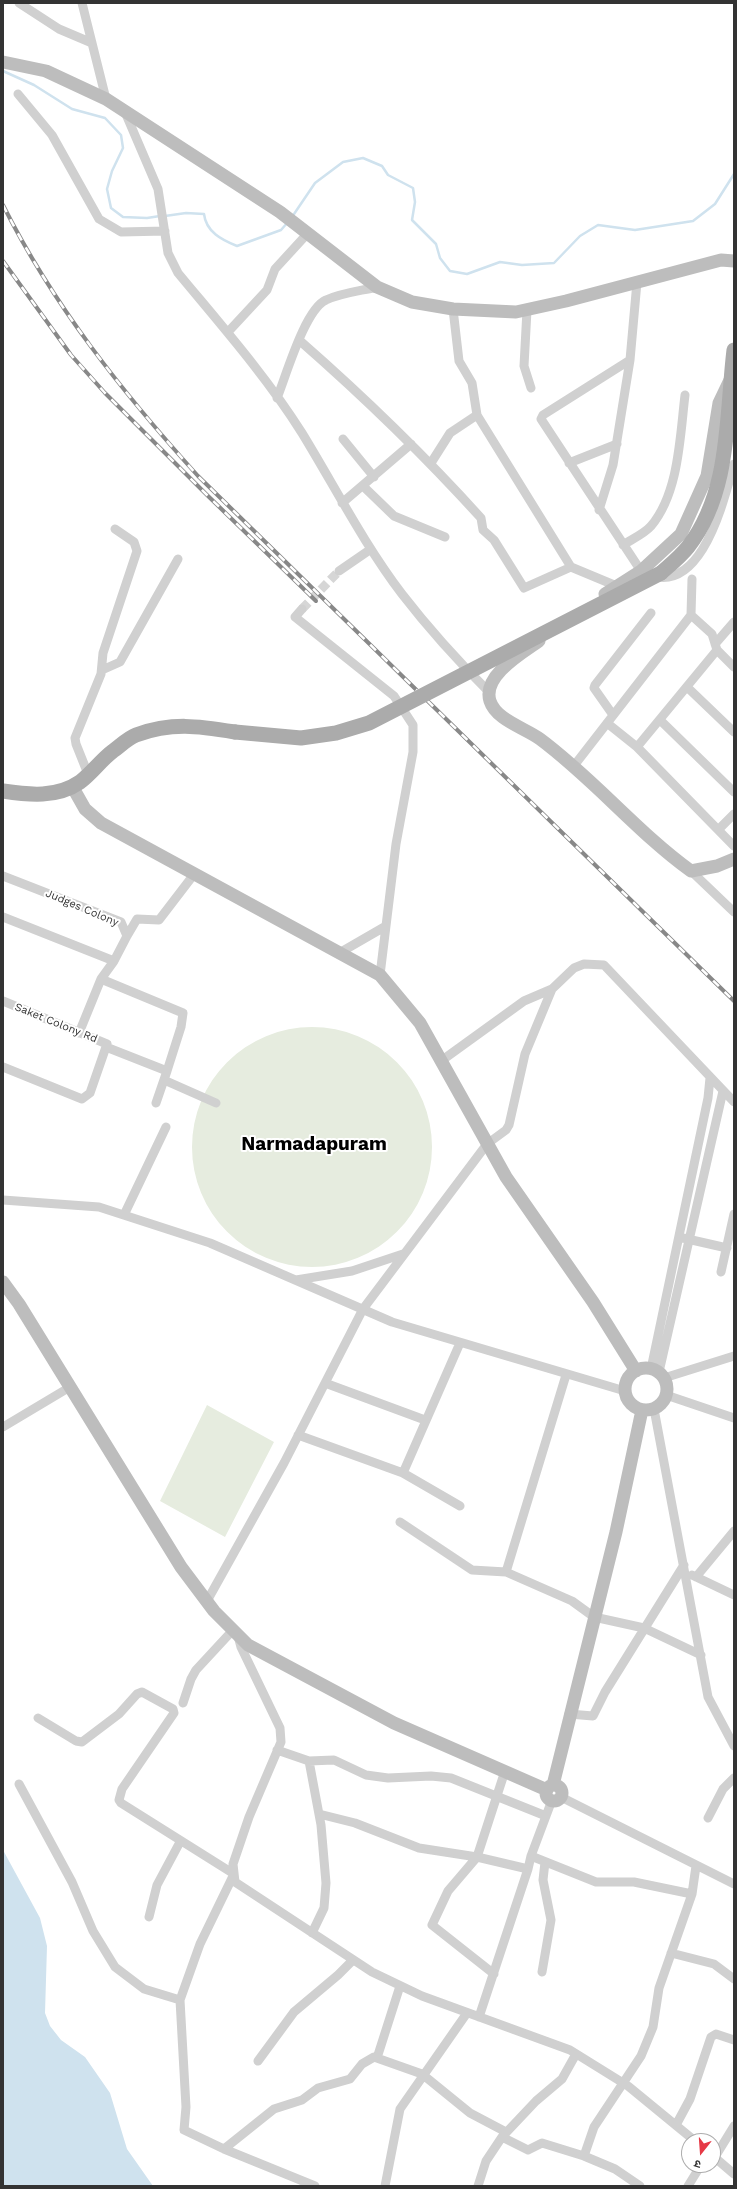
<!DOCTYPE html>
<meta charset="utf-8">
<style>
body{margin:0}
#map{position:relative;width:737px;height:2189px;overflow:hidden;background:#fff;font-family:"Work Sans","Noto Sans Devanagari",sans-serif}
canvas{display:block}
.frame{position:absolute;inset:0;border:4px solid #333;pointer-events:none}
.north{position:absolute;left:681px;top:2133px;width:40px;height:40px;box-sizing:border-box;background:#fff;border:1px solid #adadad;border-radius:50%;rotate:197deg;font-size:11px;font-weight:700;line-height:16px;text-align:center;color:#333}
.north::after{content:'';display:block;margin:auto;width:14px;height:18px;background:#e63946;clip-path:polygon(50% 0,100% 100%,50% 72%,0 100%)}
</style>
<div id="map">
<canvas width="737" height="2189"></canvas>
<div class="frame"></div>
<div class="north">उ</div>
</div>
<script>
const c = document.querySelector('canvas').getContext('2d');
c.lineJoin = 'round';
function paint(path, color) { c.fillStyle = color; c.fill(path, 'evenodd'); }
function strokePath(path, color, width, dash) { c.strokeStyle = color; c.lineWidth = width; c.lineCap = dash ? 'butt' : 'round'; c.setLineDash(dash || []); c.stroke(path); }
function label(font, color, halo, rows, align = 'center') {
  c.font = font + ' "Work Sans",sans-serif'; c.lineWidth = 4; c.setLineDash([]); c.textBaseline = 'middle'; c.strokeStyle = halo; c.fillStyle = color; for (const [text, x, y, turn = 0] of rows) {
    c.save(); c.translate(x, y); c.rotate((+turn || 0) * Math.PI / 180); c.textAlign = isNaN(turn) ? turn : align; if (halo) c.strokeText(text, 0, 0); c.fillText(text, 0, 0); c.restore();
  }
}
paint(new Path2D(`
 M192 1147a120 120 0 1 1 240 0a120 120 0 1 1-240 0Z
 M207,1405L274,1442L225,1537L160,1501Z`), '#e6ecdf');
paint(new Path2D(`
 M3,1850L40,1918L47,1946L45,2013L50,2026L61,2040L85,2057L110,2093L127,2149L153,2186H3Z`), '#cfe2ee');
strokePath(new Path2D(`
 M3,71L34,85L72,109L105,118L121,135L123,148L112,171L107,189L111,208L123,217L147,218L160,216
 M165,216L186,213L204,214C206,232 222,240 237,246L281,230L288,222
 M292,217L315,183L343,162L363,158L382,166L388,175L413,188L415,202L412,220L436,244L440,258L450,271L467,274L500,262L522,265L554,263L580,236L598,225L635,230L693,221L715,204L734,174`), '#cfe2ee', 2.5);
strokePath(new Path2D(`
 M302,609L339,571`), '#d6d6d6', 9, [9, 4.5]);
strokePath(new Path2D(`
 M19,3L59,29L92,43
 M82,3L106,99
 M18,94L52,135L99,219L121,232L165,231
 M125,112L158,189L168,253L178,273C221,325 266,376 302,433C335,487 364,544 402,594C429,629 459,662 490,693
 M453,309L459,361L472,383L477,415L571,567
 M527,310L524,366L531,388
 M228,332L267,290L275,269L308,233
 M299,340C363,396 424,455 481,518L483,530L494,540L524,588L571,567L619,587
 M630,360L543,415L541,419L641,571C700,603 723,503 734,464
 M277,398C286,376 305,309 326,300C341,293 360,291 377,287
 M343,439L374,477
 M431,463L450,433L477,415
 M569,463L617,444
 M363,486L394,516L445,537
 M342,503L411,444
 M599,510L613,465L630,360L637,282
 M623,545C632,539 644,534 651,526C679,493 680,436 685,395
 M339,571L371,549
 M302,609L295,617L394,696L413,725V752L396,844L380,975
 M691,615L712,634L717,650L734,667
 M715,644L734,622
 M102,670L120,662L178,559
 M687,687L734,732
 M613,715L594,688L595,685L651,613
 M660,720L734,792
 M607,723L637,747L717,650
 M637,747L734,846
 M573,767L691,615L692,579
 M88,774L76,744L75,738L101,674L103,653L137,551L134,542L115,529
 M719,829L734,814
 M691,871L734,912
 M3,876L121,922L127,936L114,961L3,917
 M127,936L137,919L159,920L195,873
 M341,952L386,926
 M101,979L183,1013L181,1027L167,1071
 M3,1001L107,1044L90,1093L82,1099L3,1067
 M79,1033L101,979L114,961
 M106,1047L167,1071L156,1103
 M441,1061L524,1001L552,989
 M164,1080L216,1103
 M3,1200L99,1207L210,1243L392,1322L625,1391
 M124,1215L166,1127
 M683,1238L727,1248
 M721,1272L734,1214
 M296,1280L352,1271L403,1254
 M651,1369L708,1098L710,1078
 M659,1372L723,1091
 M664,1378L734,1356
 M325,1383L425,1420
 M666,1395L734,1418
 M654,1409L708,1697L734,1746
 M3,1427L70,1387
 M298,1435L403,1473L460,1506
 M403,1473L460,1343
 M400,1522L472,1570L506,1572L572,1601L594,1617L644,1628L701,1655
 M506,1572L566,1375
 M692,1575L734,1595
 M696,1577L734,1531
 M207,1601L284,1463L363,1309L487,1144L506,1130L509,1125L525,1054L552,989L574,968L584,964L604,965L734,1102
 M238,1636L241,1647L280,1728L281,1742L249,1817L233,1864L235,1882L372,1972L422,1996L570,2050L628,2086L695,2141
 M183,1703L191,1679L196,1670L233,1630
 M569,1714L593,1716L605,1692L684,1565
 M38,1718L76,1741L82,1742L119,1714L137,1694L142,1692L173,1709L174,1713L122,1789L119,1800L121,1803L234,1874L200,1944L180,2000L186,2107L184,2130L224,2149
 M277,1750L309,1761L334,1760L366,1775L388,1778L431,1776L451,1778L546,1816
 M309,1761L321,1825L326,1883L324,1908L312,1933
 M19,1784L72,1882L93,1931L115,1967L144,1989L180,2000
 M561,1797L734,1884
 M319,1814L355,1823L419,1848L477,1857L528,1869
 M708,1818L723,1789L734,1778
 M531,1856L596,1882H634L692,1894
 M149,1917L157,1885L180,1842
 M671,1953L714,1964L734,1979
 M542,1972L551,1920L543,1880L545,1862
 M494,1974L432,1925L448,1891L477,1857L505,1771
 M479,2017L528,1869L531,1856L552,1800
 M377,2058L400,1986
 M258,2061L294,2012L338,1975L353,1960
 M676,2125L690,2099L711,2037L716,2034L734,2040
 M502,2137L528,2150L542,2143L584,2156L615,2169L640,2186
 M584,2156L594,2127L641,2056L653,2027L659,1988L692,1894L696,1866
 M713,2156L734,2174
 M715,2157L734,2126
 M315,2186L224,2149L274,2109L302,2100L318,2088L350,2079L362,2064L374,2057L422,2074L470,2113L506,2132
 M385,2186L400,2109L467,2013
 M478,2186L486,2161L502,2137L536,2101L562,2079L576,2054
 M688,2186L701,2165`), '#d0d0d0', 9);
strokePath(new Path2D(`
 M3,62L46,71L106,99L280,212L377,287L412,302L453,309L516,312L566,301L721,260L734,261
 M605,594L641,571L681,534L707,476L719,403L730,380
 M539,641C522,653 482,676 490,701C496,720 525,728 540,739C594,779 637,832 691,871L717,866L734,859
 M72,786L85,809L101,823L380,975L420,1023L506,1177L593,1302L636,1371
 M3,1282L19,1304L181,1567L214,1611L248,1645L394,1723L547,1790
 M625 1389a21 21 0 1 1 42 0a21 21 0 1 1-42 0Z
 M553,1785L616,1532L642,1410
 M546 1793a8 8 0 1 1 16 0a8 8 0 1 1-16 0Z`), '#bdbdbd', 13);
strokePath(new Path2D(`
 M661,573C670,565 680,557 688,547C731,492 726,416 734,350
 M3,791C29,795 57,798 80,782C92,773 101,760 113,751C120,746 128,738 136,735C172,722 198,726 235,732`), '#ababab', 15);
const rail = new Path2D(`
 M3,205C53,305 123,393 198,476L734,1001
 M3,261L71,355L105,393L207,495L316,601`);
strokePath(rail, '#888', 4);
strokePath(rail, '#fff', 2.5, [8]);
strokePath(new Path2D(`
 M235,732L301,738L336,733L369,723L661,573`), '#ababab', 15);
label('11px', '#333', '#fff', [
 ["Judges Colony",82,908,23],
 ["Saket Colony Rd",56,1023,22]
]);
label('bold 19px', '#000', '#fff', [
 ["Narmadapuram",314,1144]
]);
</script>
